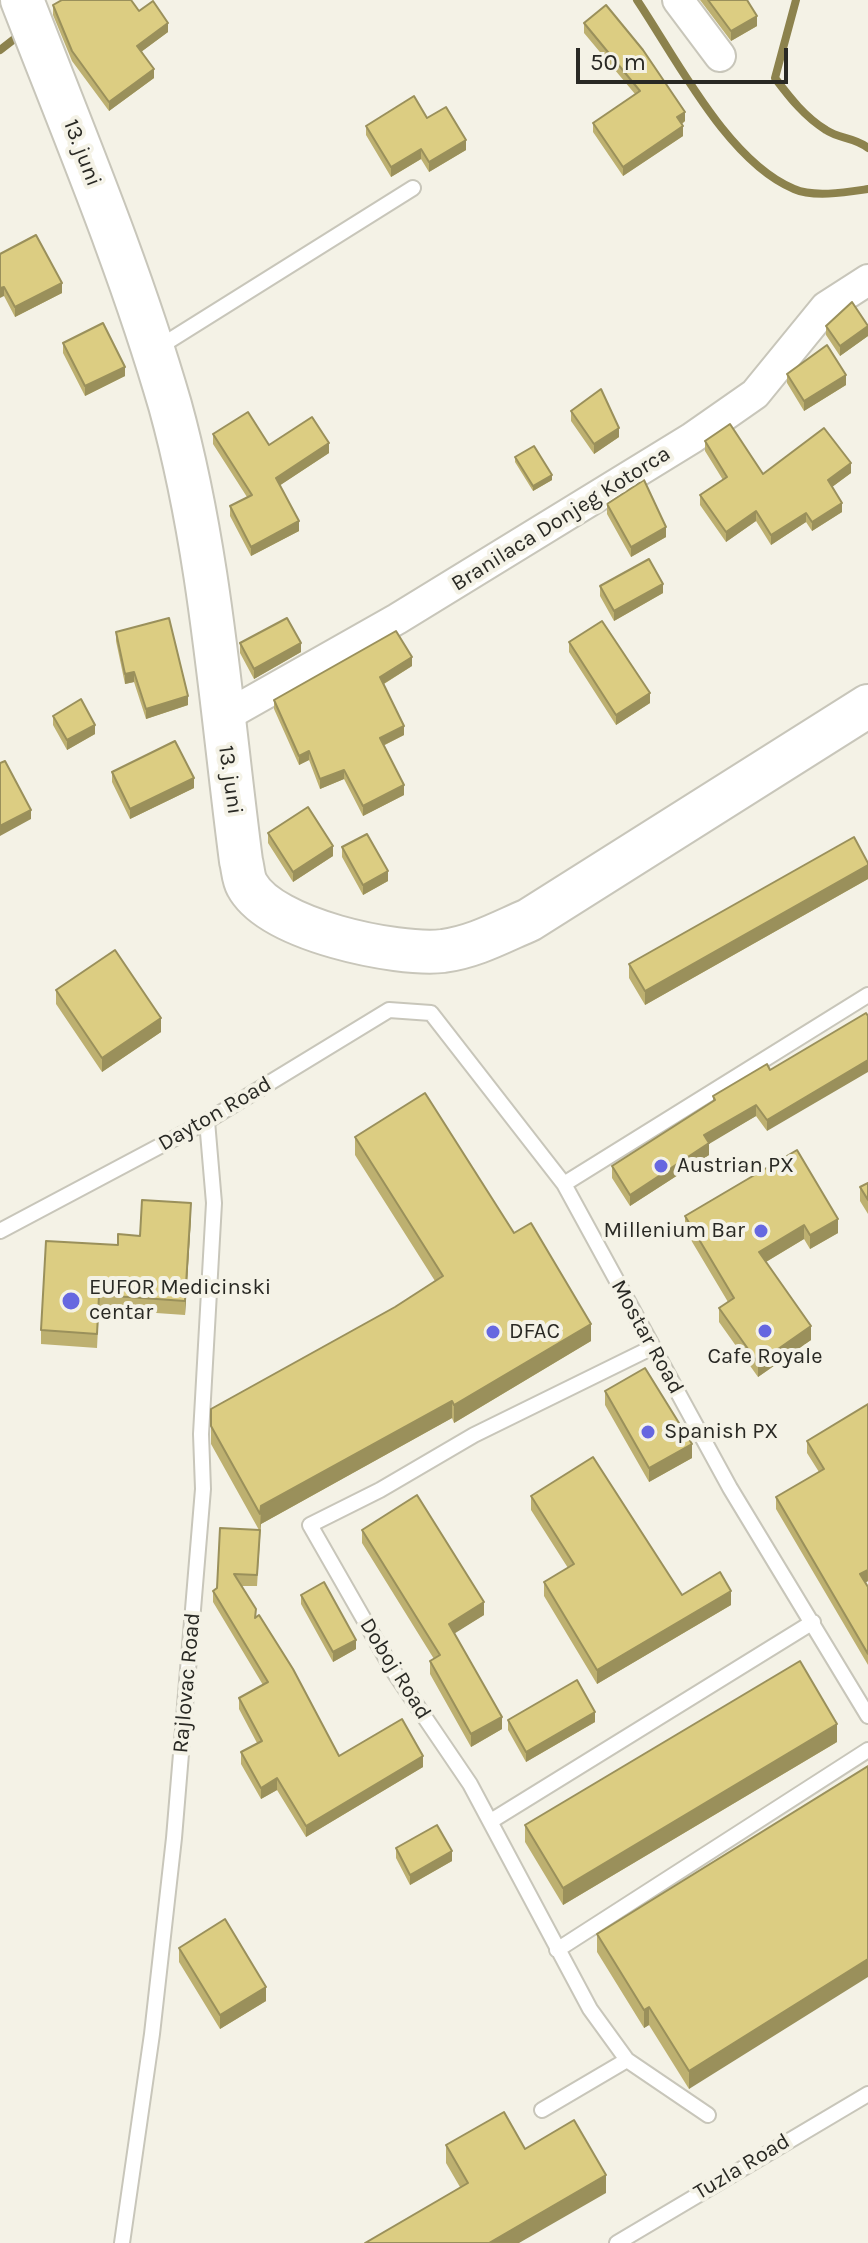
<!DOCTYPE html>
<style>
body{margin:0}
#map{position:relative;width:868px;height:2243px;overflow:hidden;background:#f4f2e6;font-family:Karla,sans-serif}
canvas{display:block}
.scale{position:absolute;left:576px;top:48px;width:212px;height:36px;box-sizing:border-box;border:4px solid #292924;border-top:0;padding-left:10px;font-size:24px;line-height:28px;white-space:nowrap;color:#292924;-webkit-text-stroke:6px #f4f2e6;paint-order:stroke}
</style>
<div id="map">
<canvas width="868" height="2243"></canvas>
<div class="scale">50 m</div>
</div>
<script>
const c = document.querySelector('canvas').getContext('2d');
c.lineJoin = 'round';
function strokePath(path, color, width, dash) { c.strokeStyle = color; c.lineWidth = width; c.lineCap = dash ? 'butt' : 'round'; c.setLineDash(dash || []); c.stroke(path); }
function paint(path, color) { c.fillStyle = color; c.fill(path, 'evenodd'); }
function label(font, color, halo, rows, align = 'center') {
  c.font = font + ' Karla,sans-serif'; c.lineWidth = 8; c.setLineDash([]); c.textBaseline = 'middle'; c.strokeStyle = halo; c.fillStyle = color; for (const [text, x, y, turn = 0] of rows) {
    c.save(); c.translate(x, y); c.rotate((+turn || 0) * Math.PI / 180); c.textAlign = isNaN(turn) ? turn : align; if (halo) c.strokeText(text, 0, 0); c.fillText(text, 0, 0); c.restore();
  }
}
strokePath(new Path2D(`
 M637,0C676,58 728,162 794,189C814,198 848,192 868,189
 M796,0L775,78C790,98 805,117 826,130C839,139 855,137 868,148
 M0,50L22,33`), '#8c824d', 8);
const lane = new Path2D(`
 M156,349L413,188
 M564,1184L868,995
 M0,1231L207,1121L389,1010L431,1013L564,1184L730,1488L868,1716
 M653,1347L474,1435L380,1490L310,1525L394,1672L470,1784L590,2009L627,2060L708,2115
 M491,1821L813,1622
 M557,1950L868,1750
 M542,2110L627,2060
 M122,2243L152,2034L174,1838L203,1489L201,1434L214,1203L207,1121
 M617,2243L868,2094`);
const street = new Path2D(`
 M678,0L720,56
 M222,718L397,619L692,438L755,394L826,307L868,280`);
const secondary = new Path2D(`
 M22,0C74,134 130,267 170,405C211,553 221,709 241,861C243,868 243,878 247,885C271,930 396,956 443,951C474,947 501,932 529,920L868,706`);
strokePath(lane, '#c8c6ba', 18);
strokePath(street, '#c8c6ba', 34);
strokePath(secondary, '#c8c6ba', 46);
strokePath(lane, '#fff', 14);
strokePath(street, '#fff', 30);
strokePath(secondary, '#fff', 42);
paint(new Path2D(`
 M700,0H747L757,26L731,41Z
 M53,5L139,11L168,32L142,51L154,78L109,111L72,61L53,15Z
 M584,23L685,121L682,124L683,136L623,176L593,132V123L635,94L584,33Z
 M366,126L466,150L429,172L421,159L391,177L366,135Z
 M0,254L62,293L15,317L4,296Z
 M826,326H868V336L840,356L826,335Z
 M63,343L125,376L85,396L63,353Z
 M787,374L846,385L804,411L787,383Z
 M571,411L619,437L594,454L571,421Z
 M213,434L269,445L329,453L280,485L299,531L251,556L230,516V506L247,497L213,444Z
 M705,441L763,474L851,473L832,487L842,512L812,531L806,522L771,545L756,521L726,542L700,505V495L723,480L705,451Z
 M515,457L552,480L533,491L515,462Z
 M607,504L666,537L631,557L607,514Z
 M600,586L663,593L614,621L600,596Z
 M116,632L188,705L146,719L134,682L125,684L116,641Z
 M569,642L650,703L616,725L569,652Z
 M240,643L301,652L254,679L240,653Z
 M412,666L384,684L404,735L383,746L404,795L363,816L344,779L320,789L309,760L299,765L274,709V700Z
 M53,716L95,734L67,750L53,725Z
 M112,772L194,788L130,819L112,782Z
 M268,833L333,856L293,882L268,843Z
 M342,847L388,881L363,895L342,857Z
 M868,863V879L645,1005L629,978V964Z
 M56,990L161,1032L102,1072L56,1004Z
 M770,1070L767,1131L756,1116L709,1143V1155L630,1206L612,1178V1166L713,1101V1096Z
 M355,1137L514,1233L591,1341L454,1423L452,1418L261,1524L257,1586H241L256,1617L339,1756L423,1767L306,1837L277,1790L261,1799L241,1764V1752L257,1743L239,1709V1698L263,1685L213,1602V1591L217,1588L259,1530L211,1444V1409L395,1307L435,1281L355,1155Z
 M797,1150L838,1233L810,1249L804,1239L766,1262L811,1340L758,1377L719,1322V1308L728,1302L685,1230V1216Z
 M868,1183V1214L860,1201V1187Z
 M191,1217L185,1315L99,1309L97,1348L41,1344V1330L118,1245Z
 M605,1391L692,1458L649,1482L605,1405Z
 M868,1404V1581L865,1583L868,1587V1665L776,1509V1497L819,1472L807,1453V1441Z
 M531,1496L682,1595L731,1605L597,1684L544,1596V1582L568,1568L531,1510Z
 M362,1530L484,1615L454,1633L502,1729L471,1747L430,1674V1661L434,1659L362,1543Z
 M301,1595L356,1649L333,1662L301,1604Z
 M508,1720L595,1722L526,1762L508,1730Z
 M837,1742L563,1905L525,1842V1825Z
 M868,1766L689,2089L649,2025L644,2028L597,1952V1934Z
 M396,1848L452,1861L410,1885L396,1858Z
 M179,1948L266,2001L220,2029L179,1962Z
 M446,2145L525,2149L606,2193L460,2187L446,2163Z`), '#bdb070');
paint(new Path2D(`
 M757,16V26L731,41V31Z
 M168,23V32L137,55V46Z
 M154,69V78L109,111V102Z
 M685,112V121L677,127V117Z
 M683,126V136L623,176V167Z
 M466,140V150L429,172V162Z
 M421,149V159L391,177V167Z
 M62,283V293L15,317V307Z
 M4,287V296L0,298V288Z
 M868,326V336L840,356V346Z
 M125,367V376L85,396V386Z
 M846,375V385L804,411V401Z
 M619,428V437L594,454V444Z
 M329,443V453L276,488V478Z
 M851,463V473L828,490V480Z
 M552,475V480L533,491V486Z
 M842,503V512L812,531V522Z
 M756,511V521L726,542V532Z
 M806,513V522L771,545V535Z
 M299,521V531L251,556V547Z
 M666,527V537L631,557V547Z
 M663,584V593L614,621V611Z
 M301,643V652L254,679V669Z
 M412,657V666L380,686V677Z
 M134,672V682L125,684V674Z
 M650,693V703L616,725V715Z
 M188,696V705L146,719V709Z
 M95,725V734L67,750V740Z
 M404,726V735L380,747V738Z
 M309,751V760L299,765V756Z
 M344,770V779L320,789V779Z
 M194,778V788L130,819V809Z
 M404,785V795L363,816V806Z
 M31,810V819L0,836V826Z
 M333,846V856L293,882V872Z
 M868,865V879L645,1005V991Z
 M388,871V881L363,895V885Z
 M161,1018V1032L102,1072V1058Z
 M868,1060V1072L767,1131V1120Z
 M756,1105V1116L704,1147V1135Z
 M709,1143V1155L630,1206V1195Z
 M191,1203V1217L185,1315V1301Z
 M838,1219V1233L810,1249V1235Z
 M804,1225V1239L759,1266V1252Z
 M591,1324V1341L454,1423V1405Z
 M811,1326V1340L758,1377V1363Z
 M452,1401V1418L261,1524L260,1532L261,1506Z
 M692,1444V1458L649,1482V1468Z
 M868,1570V1581L860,1586V1574Z
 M731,1591V1605L597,1684V1670Z
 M484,1602V1615L449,1637V1624Z
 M356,1640V1649L333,1662V1652Z
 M595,1712V1722L526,1762V1752Z
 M502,1717V1729L471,1747V1734Z
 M837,1724V1742L563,1905V1888Z
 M423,1756V1767L306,1837V1826Z
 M277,1778V1790L261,1799V1788Z
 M452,1851V1861L410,1885V1875Z
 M868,1959V1977L689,2089V2071Z
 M266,1987V2001L220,2029V2015Z
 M649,2007V2025L644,2028V2010Z
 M606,2175V2193L519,2243H489Z`), '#9a905b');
const building = new Path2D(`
 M62,0H131L139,11L153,1L168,23L137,46L154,69L109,102L72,51L53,5Z
 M708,0H747L757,16L731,31Z
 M606,5L643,50L685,112L677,117L683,126L623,167L593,123L640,91L584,23Z
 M414,96L427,118L446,107L466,140L429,162L421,149L391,167L366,126Z
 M36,235L62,283L15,307L4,287L0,288V254Z
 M852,302L868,326L840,346L826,326Z
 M103,323L125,367L85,386L63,343Z
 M827,345L846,375L804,401L787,374Z
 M601,389L619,428L594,444L571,411Z
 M248,412L269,445L312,417L329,443L276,478L299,521L251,547L230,506L252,495L213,434Z
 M730,424L763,474L824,428L851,463L828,480L842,503L812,522L806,513L771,535L756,511L726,532L700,495L727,477L705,441Z
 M534,446L552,475L533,486L515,457Z
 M644,480L666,527L631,547L607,504Z
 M649,559L663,584L614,611L600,586Z
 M169,618L188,696L146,709L134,672L125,674L116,632Z
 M287,618L301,643L254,669L240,643Z
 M602,621L650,693L616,715L569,642Z
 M396,631L412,657L380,677L404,726L380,738L404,785L363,806L344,770L320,779L309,751L299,756L274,700Z
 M81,699L95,725L67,740L53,716Z
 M175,741L194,778L130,809L112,772Z
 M5,761L31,810L0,826V763Z
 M308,807L333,846L293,872L268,833Z
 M367,834L388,871L363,885L342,847Z
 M854,837L868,863V865L645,991L629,964Z
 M115,950L161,1018L102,1058L56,990Z
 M866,1013L868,1016V1060L767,1120L756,1105L704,1135L709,1143L630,1195L612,1166L715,1100L713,1096L767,1064L770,1070Z
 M425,1093L514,1233L531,1223L591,1324L454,1405L452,1401L261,1506L260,1514L211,1426V1409L395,1307L443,1276L355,1137Z
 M797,1150L838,1219L810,1235L804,1225L759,1252L811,1326L758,1363L719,1308L734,1298L685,1216Z
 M868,1183V1200L860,1187Z
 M142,1200L191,1203L185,1301L99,1295L97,1334L41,1330L46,1241L118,1245V1234L140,1236Z
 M645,1368L692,1444L649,1468L605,1391Z
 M868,1404V1570L860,1574L868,1587V1654L776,1497L824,1469L807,1441Z
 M593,1457L682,1595L720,1572L731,1591L597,1670L544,1582L574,1564L531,1496Z
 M417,1495L484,1602L449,1624L502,1717L471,1734L430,1661L440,1655L362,1530Z
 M220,1528L260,1530L257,1575L234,1574L256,1609L255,1618L259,1615L293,1669L339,1756L402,1719L423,1756L306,1826L277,1778L261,1788L241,1752L262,1741L239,1698L268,1682L213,1591L217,1588Z
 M324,1582L356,1640L333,1652L301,1595Z
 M800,1661L837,1724L563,1888L525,1825Z
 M577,1680L595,1712L526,1752L508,1720Z
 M868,1766V1959L689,2071L649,2007L644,2010L597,1934Z
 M437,1825L452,1851L410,1875L396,1848Z
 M225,1919L266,1987L220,2015L179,1948Z
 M504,2112L525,2149L574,2120L606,2175L489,2243H365L468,2183L446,2145Z`);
paint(building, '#dccd82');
strokePath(building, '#9a905b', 2);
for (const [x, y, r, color] of [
 [661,1166,8,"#6667e0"],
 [761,1231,8,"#6667e0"],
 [71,1301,10,"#6667e0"],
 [765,1331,8,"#6667e0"],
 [493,1332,8,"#6667e0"],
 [648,1432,8,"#6667e0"]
]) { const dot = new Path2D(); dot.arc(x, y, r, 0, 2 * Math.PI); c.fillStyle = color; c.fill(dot); strokePath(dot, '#f4f2e6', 3); }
label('22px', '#292924', '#f4f2e6', [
 ["13. juni",82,153,69],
 ["Branilaca Donjeg Kotorca",561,519,-32],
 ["13. juni",230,780,82],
 ["Dayton Road",215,1114,-30],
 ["Mostar Road",647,1337,61],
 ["Doboj Road",395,1669,58],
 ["Rajlovac Road",187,1683,-85],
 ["Tuzla Road",742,2167,-31]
]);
label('22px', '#292924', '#f4f2e6', [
 ["Austrian PX",677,1166],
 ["Millenium Bar",745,1231,"right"],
 ["EUFOR Medicinski",89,1288],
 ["centar",89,1313],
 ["DFAC",509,1332],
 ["Cafe Royale",765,1357,"center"],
 ["Spanish PX",664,1432]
], 'left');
</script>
